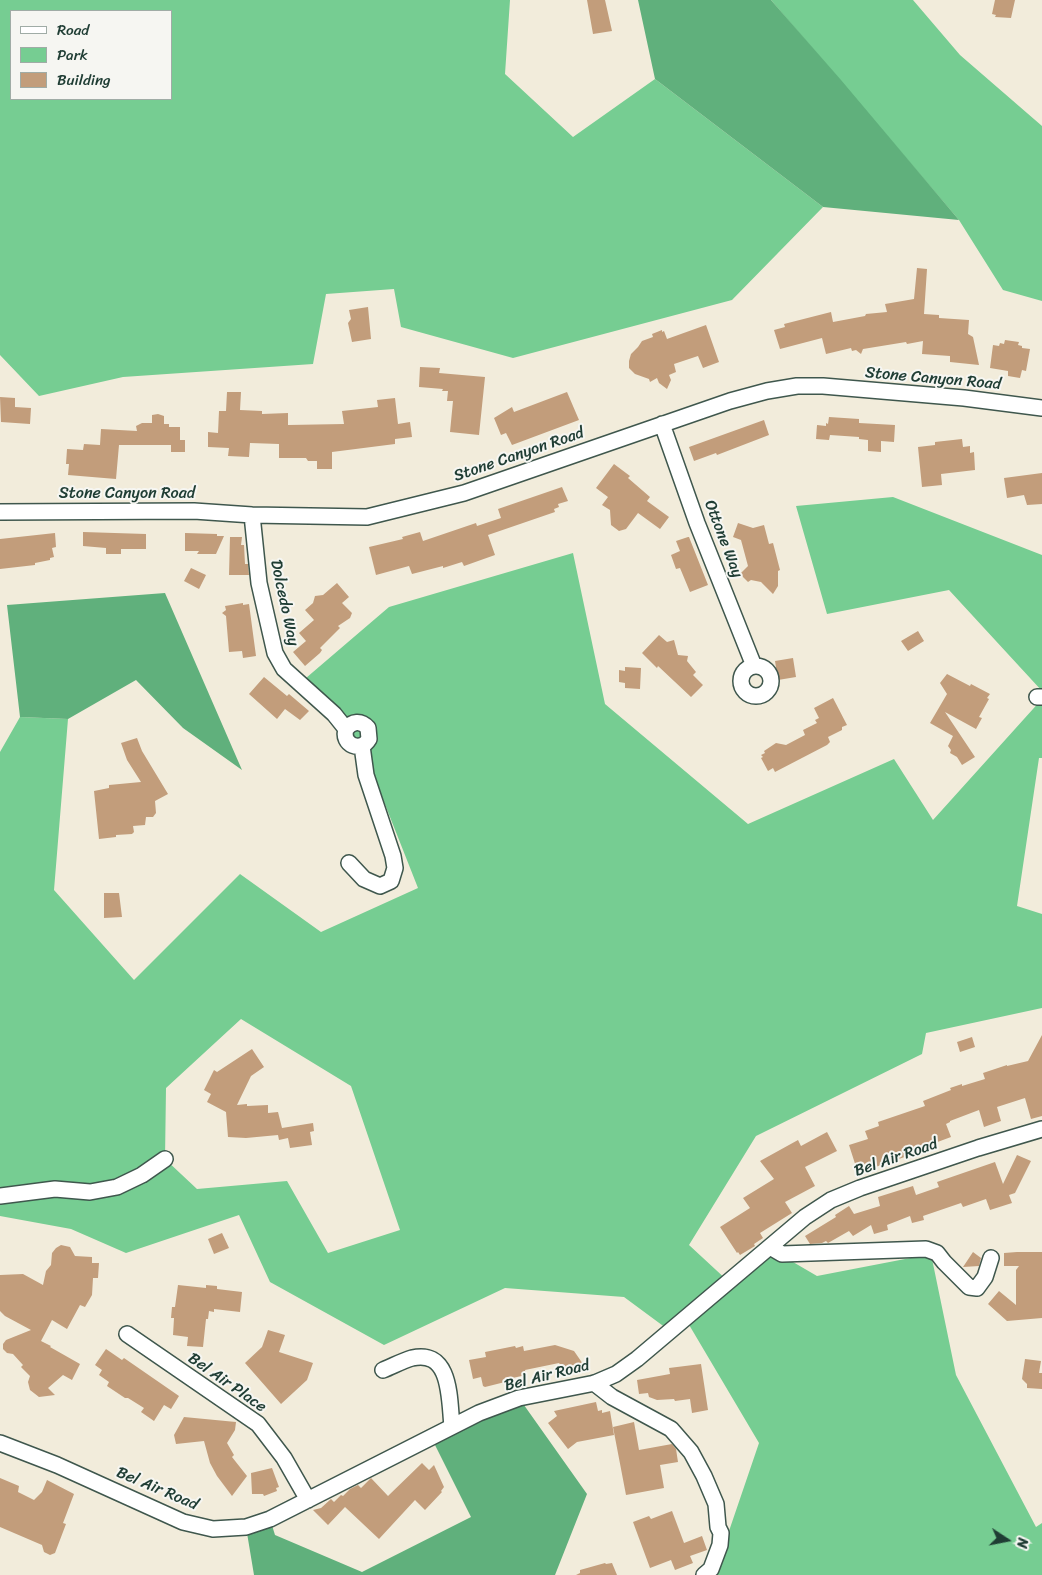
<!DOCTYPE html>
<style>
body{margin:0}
#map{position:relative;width:1042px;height:1575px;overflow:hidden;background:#f2ecdb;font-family:Sriracha,sans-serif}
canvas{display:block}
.legend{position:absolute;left:10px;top:10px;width:162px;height:90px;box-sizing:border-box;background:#f6f6f2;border:1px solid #a0aca6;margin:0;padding:6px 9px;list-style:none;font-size:15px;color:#1f3d34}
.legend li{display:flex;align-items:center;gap:10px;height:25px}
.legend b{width:25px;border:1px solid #a0aca6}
.north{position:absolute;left:982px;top:1515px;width:50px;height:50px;-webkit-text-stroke:4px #f6f6f2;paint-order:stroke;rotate:101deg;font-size:14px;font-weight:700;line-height:20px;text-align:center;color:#1f3d34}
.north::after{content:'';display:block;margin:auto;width:18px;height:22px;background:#1f3d34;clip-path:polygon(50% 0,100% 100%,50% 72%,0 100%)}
</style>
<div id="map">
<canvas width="1042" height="1575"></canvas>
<ul class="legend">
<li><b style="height:6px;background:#fff"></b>Road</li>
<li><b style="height:14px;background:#76cd92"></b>Park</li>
<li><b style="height:14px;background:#c29d7b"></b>Building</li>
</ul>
<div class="north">N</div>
</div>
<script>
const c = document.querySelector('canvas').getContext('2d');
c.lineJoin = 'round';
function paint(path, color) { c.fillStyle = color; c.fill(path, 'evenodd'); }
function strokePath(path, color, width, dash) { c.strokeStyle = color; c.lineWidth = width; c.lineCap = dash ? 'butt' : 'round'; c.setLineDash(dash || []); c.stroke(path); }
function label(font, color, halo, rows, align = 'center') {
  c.font = font + ' Sriracha,sans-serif'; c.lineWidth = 4; c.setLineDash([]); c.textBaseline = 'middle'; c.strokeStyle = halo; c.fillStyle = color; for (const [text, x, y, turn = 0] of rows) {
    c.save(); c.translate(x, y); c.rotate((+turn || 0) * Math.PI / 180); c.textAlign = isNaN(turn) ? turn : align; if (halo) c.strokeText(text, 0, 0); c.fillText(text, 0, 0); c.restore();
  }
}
paint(new Path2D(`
 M0,0H510L505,74L573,137L655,79L823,207L732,300L513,358L401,327L394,289L326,294L313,364L123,377L39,396L0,355ZM11,11H171V99H11Z
 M771,0H913L960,55L1042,126V301L1003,290L959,220Z
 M893,497L1042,555V691L949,590L827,614L796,506Z
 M573,553L605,704L748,824L894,759L933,820L1042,699V758H1039L1017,906L1042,914V1008L926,1033L922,1054L756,1136L689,1245L729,1282L769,1248L817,1276L931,1254L956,1375L1036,1527L1042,1523V1575H714L759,1443L685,1318L670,1331L624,1297L505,1288L384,1345L270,1282L239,1215L126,1253L71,1229L0,1216V752L20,717L68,719L54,890L134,980L240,874L321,932L418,888L362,746L345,738L299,684L389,607ZM241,1019L351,1086L400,1230L328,1253L287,1181L197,1189L165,1159L166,1088Z`), '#76cd92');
paint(new Path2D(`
 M638,0H771L841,80L959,220L823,207L655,79Z
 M165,593L242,770L183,728L136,680L68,719L20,717L7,605Z
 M519,1398L587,1494L555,1575H254L246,1527L270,1519L275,1535L362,1572L471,1517L431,1437Z`), '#60b07c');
paint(new Path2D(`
 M587,0H605L612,31L593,34Z
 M995,0H1015L1011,18L995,17L996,15L992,14Z
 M917,268L927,269L924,314L939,315V318L969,320L968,334L973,337L979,365L950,362V356L922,354L923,341L907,344L906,342L863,349L861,354L856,350L852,351L851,348L826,354L822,338L780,349L774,330L785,327L784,324L831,312L833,322L865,316L866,314L887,312L885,304L914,299Z
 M368,307L371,339L352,342L348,323L351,319L349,310Z
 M706,325L719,362L703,368L698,356L674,364L676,372L669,375L671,380L667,389L659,383L657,378L650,382L649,379L635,374L629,368V361L631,354L638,347L642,341L653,337L652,334L662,330V332L664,331L667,339Z
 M1005,340L1019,342L1018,345L1022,346V348L1030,349L1026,371L1022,370L1020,378L1008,376V371L990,368L993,345L999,346L1000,343L1004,344Z
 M420,367L440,368L439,373L485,377L479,435L450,432L453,401H447L448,391H442L443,389L419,387Z
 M227,392H241L240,410L262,411V414L288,413V425L344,424L342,411L378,407L377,400L395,398L398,424L410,422L412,437L395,439V444L332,452V469H317V461H308L306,458H279V444L250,443L249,457L228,456L229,448L208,447V432L218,433L219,411H226Z
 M567,392L579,420L512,445L506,433L501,435L494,418L512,407L514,412Z
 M0,397L15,398V407L31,408L30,424L1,422Z
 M158,414L164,416V424H169V427H180V440H185V452H171V445H119L116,479L68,475L69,464H66L67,449L83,450L84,444L100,445L101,429L137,431L136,426L142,423H152V415Z
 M829,417L859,419V423L895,425L894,442L881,441V452L868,451V440L859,439V437L830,435L829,440L816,439L817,425L826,426V423L828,424Z
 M764,420L769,435L717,455L716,453L694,461L689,447Z
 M962,439L963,447L970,446V453L974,452L975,470L941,474L942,485L922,487L918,447L935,445V442Z
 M614,464L630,476L628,478L650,497L647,501L669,517L660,529L638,513L626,529L619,531L611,525L610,510L602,505L608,497L596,488Z
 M1042,473V504L1027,505L1024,495L1007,498L1004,478Z
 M562,487L568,501L558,504L559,507L554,509L555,512L488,535L495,555L464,566L462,562L443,568V566L412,574L409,566L376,575L369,547L403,539L402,537L420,532L423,541L476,523L477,526L501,518L498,509Z
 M738,523L753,528L764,525L769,544L773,543L780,570L778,571V586L773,594L761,582L751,580L748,582L740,574L748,566L741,540L733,537Z
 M83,532L146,534V549H121V554H106V548L83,546Z
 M55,533L56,547L52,548L54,557L50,558V560L35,563V565L0,569V539Z
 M185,533L217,534V536H224L216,554H197L199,551H185Z
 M230,537H242L241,545H244L245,564H248L249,575H229Z
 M688,537H689L708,585L690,592L680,568L676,569L671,555L680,551L676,541Z
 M191,568L206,575L199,589L184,581Z
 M337,583L349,597L342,603L352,613L350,618L338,626L340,628L320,648L322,650L320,653L305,666L293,652L306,641L299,633L314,620L305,610L313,603L315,596L323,595Z
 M243,603V605L249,604L256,656L243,658L242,651L229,652L226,616L222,613L226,610L225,606Z
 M918,631L924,641L908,651L901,641Z
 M659,635L667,642L674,640L678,655L688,656L687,661L696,672L693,675L703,685L691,697L658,666L657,668L642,653Z
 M793,658L796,677L778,680L775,661Z
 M625,667L641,668L640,689L625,688V683L619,682V670L625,671Z
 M947,674L970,686L971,684L990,694L987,698L989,699L979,717L982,718L976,729L945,712L975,757L962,765L957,757L950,753L951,750L948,746L953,736L930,723L947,694L940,683Z
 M264,677L287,696L289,694L309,711L300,720L285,709L277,719L249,694Z
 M833,698L847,725L842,727V730L828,737L830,742L827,745L775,772L773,768L768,771L761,758L763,757L761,755L765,753L764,751L776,743L786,745L805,735L803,730L817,723L815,720L819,718L814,708Z
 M137,738L142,751L168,794L155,801L156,813L153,817H146L145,825L133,826L134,832L132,834L116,835V837L99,839L94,791L109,788V785L141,782L127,760L121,743Z
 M104,893H119L122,917L104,918Z
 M1042,1035V1116L1031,1119L1025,1098L997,1107L1001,1121L984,1127L979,1110L950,1121V1122L946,1124L951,1137L924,1147L925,1150L858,1173L849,1145L868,1139L865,1131L879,1126L878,1122L925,1106L923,1101L951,1090L950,1088L962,1084V1086L985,1079L983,1073L1007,1065V1066L1028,1061Z
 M972,1037L975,1047L960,1052L957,1042Z
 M252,1049L264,1067L251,1076L237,1105L247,1104V1106L268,1105V1113L278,1112L282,1128L313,1123L314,1131L310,1132L312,1145L290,1148L288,1138L279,1140L278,1135L246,1138L228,1137L226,1112L207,1102L211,1094L204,1090L214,1070L217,1072Z
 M827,1132L837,1151L805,1167L815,1186L785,1202L792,1213L760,1233L763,1238L754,1244L755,1246L740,1255L738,1252L737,1253L720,1227L750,1208L743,1198L774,1179L760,1161L798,1140L801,1146Z
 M1017,1155L1031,1161L1015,1193L1009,1195L1012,1203L990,1210L986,1199L963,1207L961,1203L923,1216L924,1220L912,1223L910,1216L887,1225L888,1230L874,1234L871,1225L853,1236L849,1231L828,1243L826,1241L822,1243L810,1244L805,1236L836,1217L835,1215L849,1206L854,1214L880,1206L878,1197L913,1186L916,1195L939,1187L937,1182L995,1162L1003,1184Z
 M222,1233L229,1248L214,1254L208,1239Z
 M61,1245L70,1247L75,1256L92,1257V1263H99L98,1278H93L92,1295L85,1307L80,1305L67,1329L52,1320L41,1341L51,1346L50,1347L80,1364L72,1380L63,1375L48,1388L55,1395L39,1397L30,1390L28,1382L30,1376L21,1367L23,1365L13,1354L7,1353L3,1349V1344L6,1340L31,1330L5,1316L0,1311V1275L23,1274L43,1285L46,1271L51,1265L52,1253L56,1248Z
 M973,1252L981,1258L979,1266L963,1267Z
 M1017,1252H1042V1318L1007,1321L988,1304L999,1291L1016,1305V1270L1019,1266H1004V1253Z
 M178,1285L206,1288V1285L217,1286V1289L242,1292L240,1312L214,1309V1312L209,1311L208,1319H206L203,1347L187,1346L188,1337L173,1335L174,1318H171L172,1307H175Z
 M268,1330L285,1335L279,1352L313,1363L307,1380L281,1404L245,1363L262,1347Z
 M555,1345L574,1351L583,1364L568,1375L559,1363L525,1370L526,1375L508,1379L509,1381L485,1387L483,1386L481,1377L473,1379L469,1360L486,1357L485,1352L515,1346L516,1348L523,1346L524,1351Z
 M106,1349L122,1360L124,1358L179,1396L171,1409L164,1405L154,1421L141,1412L144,1408L128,1398H125L107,1386L109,1382L99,1375L102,1370L95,1365Z
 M1025,1359L1041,1361L1039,1373H1042V1389L1027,1388V1384L1022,1379Z
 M701,1364L708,1410L692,1413L690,1399L675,1401L674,1399L657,1400L649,1397L648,1393L639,1394L637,1380L670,1374L669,1368Z
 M596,1402L598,1411L602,1410V1413L610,1411L614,1435L577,1442L568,1449L548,1423L557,1416L554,1411Z
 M184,1417L236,1422L235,1430L227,1443L234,1455L232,1457L247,1476L232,1496L217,1476L210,1463L204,1441L176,1444L174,1435Z
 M634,1422L639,1450L672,1444L676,1449L678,1462L660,1465L664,1488L626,1495L613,1427Z
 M422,1463L429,1470L434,1465L444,1487L441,1491L442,1492L425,1510L415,1500L379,1539L345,1507L328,1525L313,1510L321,1508L331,1499L334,1502L341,1495L343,1496L350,1489L358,1485L361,1488L371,1478L388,1496Z
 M272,1468L279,1487L276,1488L277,1491L264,1496L263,1494H252L251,1473Z
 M0,1478L19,1486L18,1492L34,1500L42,1492L47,1480L74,1494L63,1523L66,1524L55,1553L50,1555L44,1552L42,1545L0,1527Z
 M672,1511L684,1543L702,1536L707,1550L690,1556L693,1563L675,1570L671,1560L650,1568L633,1522L649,1516L651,1519Z
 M605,1563L606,1564L612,1563L617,1575H576L580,1573V1570Z`), '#c29d7b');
const minor = new Path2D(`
 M662,424L697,523L754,666
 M0,512L194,511L252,515L367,517L464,493L730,401L767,391L797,386H823L964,398L1042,408
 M252,515L259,583L275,653L284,669L334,714L346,729C341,745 361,753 369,739L368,728C361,720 352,721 346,729
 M741 681a15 15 0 1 1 30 0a15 15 0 1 1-30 0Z
 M1037,697H1042
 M349,863L364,879L380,886L391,881L395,868L393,856L366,775L362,746
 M0,1196L55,1189L90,1192L117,1187L142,1175L165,1159
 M770,1247L782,1254L926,1249L937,1253L944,1262L969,1287L977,1288L985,1277L991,1258
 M127,1334L258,1424L284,1458L308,1500
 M383,1370C393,1366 402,1361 412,1358C452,1349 449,1400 452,1426
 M594,1383L612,1397L671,1429L691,1452L704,1476L716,1504L718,1527L721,1533L720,1545L711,1569L704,1575
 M0,1443L57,1465L183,1522L213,1529L246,1527L270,1519L479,1413L519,1398L595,1383L616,1374L637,1359L805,1217L831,1200L860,1188L978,1148L1042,1129`);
strokePath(minor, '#3f574d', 18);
strokePath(minor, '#fff', 15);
label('16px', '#1f3d34', '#f6f6f2', [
 ["Stone Canyon Road",933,379,5],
 ["Stone Canyon Road",519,455,-19],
 ["Stone Canyon Road",127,494],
 ["Ottone Way",723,539,69],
 ["Dolcedo Way",284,603,78],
 ["Bel Air Road",896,1158,-19],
 ["Bel Air Road",547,1376,-14],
 ["Bel Air Place",227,1383,35],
 ["Bel Air Road",157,1489,23]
]);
</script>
